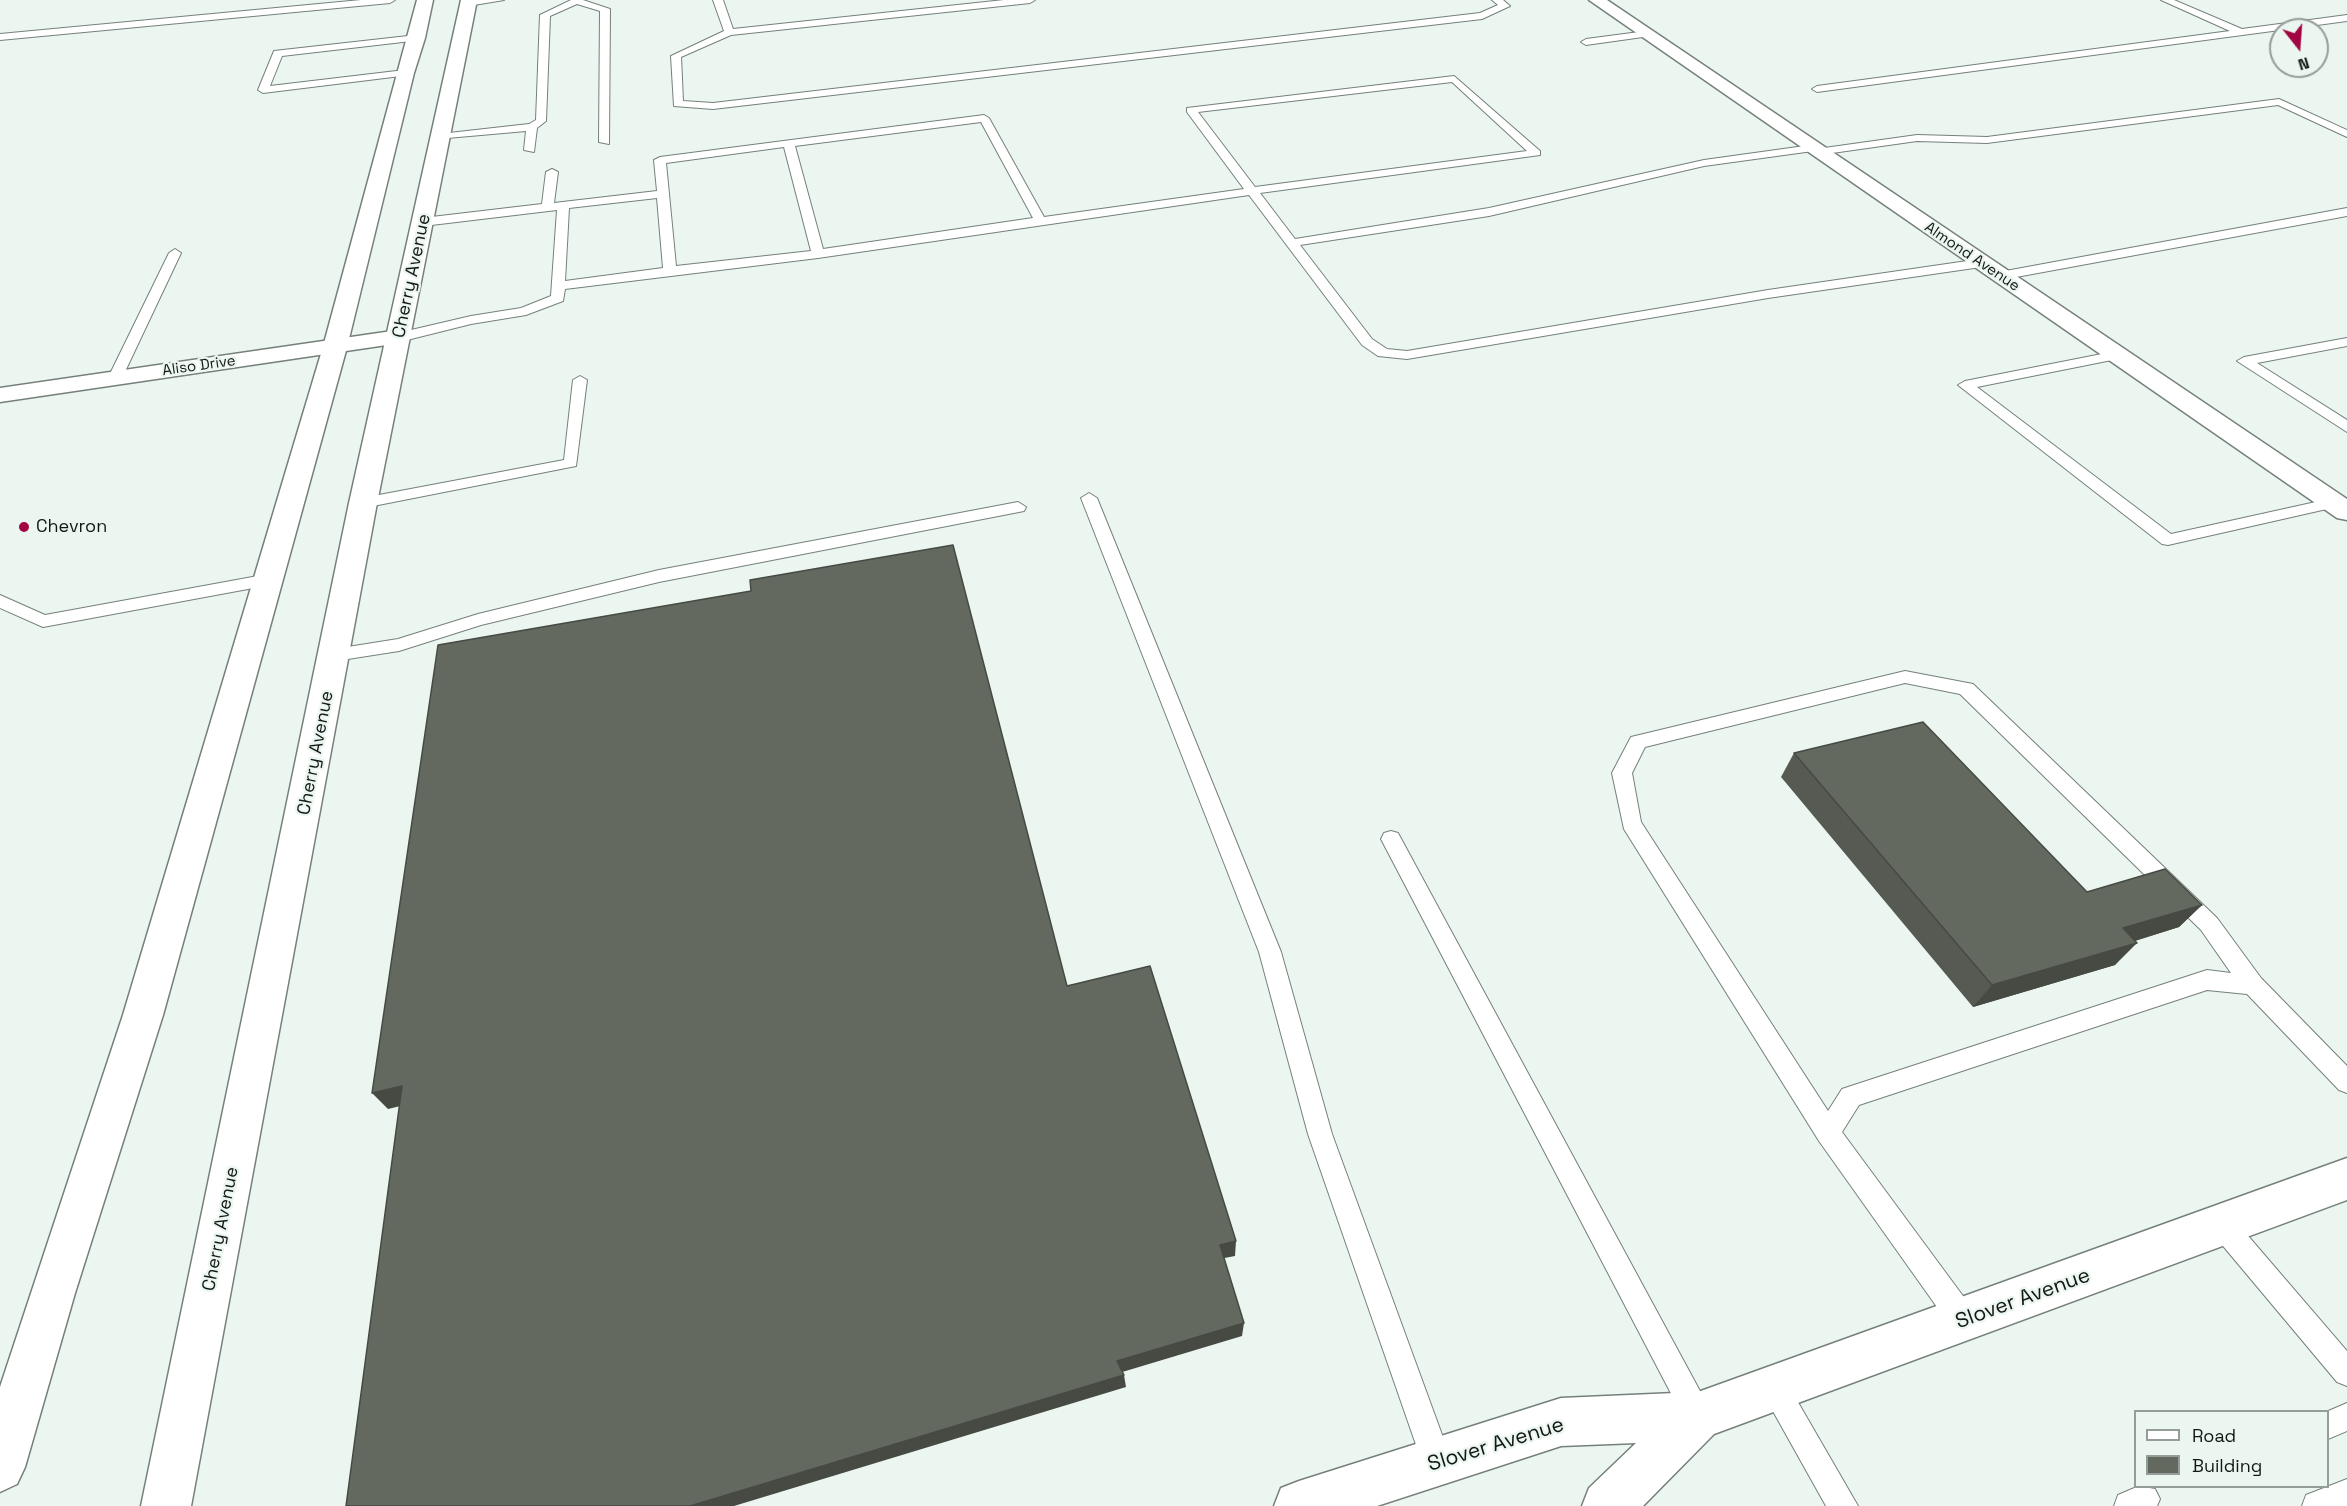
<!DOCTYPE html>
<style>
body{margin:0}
#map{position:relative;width:2347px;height:1506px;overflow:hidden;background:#eaf6ef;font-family:"Space Grotesk",sans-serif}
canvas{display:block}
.legend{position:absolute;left:2134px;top:1410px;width:195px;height:78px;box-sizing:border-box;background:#eaf6ef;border:2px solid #949d98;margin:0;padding:8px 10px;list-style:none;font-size:18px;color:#141815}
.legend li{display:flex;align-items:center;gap:12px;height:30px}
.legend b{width:30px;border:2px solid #949d98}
.north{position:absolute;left:2269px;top:18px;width:60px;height:60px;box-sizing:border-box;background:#eaf6ef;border:2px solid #949d98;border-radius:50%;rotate:163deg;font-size:16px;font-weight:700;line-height:24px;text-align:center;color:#141815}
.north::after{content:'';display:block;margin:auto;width:21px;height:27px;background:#a10542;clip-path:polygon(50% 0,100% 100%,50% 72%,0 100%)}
</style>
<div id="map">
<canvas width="2347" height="1506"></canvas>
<ul class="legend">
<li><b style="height:8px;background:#fff"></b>Road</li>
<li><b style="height:16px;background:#646960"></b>Building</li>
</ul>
<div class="north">N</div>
</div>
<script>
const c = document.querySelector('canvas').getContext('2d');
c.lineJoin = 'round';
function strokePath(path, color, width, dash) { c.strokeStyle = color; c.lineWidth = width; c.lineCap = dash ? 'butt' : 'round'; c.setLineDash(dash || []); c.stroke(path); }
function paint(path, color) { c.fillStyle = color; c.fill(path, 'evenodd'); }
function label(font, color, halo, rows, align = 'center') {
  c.font = font + ' "Space Grotesk",sans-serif'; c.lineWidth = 4.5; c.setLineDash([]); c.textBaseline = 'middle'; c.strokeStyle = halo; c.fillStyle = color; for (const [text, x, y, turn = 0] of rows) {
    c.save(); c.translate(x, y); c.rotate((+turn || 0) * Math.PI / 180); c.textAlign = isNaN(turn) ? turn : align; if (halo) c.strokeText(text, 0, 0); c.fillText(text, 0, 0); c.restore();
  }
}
const service = new Path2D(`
 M361,0H395L390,3L0,40V34Z
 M470,0H504L468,6L463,3Z
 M571,0H583L610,9L609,144L599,142L600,11L577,4L550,16L546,121L537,128L534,152L524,150L526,131L436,139V135L440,134L529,124L536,120L540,15Z
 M713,0H723L733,29L1004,0H1035L1030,3L731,35L681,57L683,101L713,103L1480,13L1498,5L1492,0H1503L1510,6L1482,19L713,109L674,106L671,56L724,31Z
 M2161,0H2174L2242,29L2347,15V21L1817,92L1812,89L1817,86L2230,31Z
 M1647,31L1650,32V36L1586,45L1581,42L1586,39Z
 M417,35L420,36V40L282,56L270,86L405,70L410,73L409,75L263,93L258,90L274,51Z
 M1454,76L1540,151V155L1260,193L1295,239L1489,208L1704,160L1812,145L1817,149L1917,135L1987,137L2279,99L2347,130V137L2278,105L1987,143L1917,141L1818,155L1813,151L1704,166L1489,216L1300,245L1372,339L1387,349L1407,351L1768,290L1981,259L1987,263L1981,267L1768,298L1407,359L1378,356L1362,345L1249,195L818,258L565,289L563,301L526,315L471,324L407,340L399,341L392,337L394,334L471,316L521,308L551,296L557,210L423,226L417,222L423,218L542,204L546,172L552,169L558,172L554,203L657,191L654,160L660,157L984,115L989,118L1044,217L1244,189L1187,112V108ZM1452,82L1527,151L1255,187L1198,112ZM981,122L1033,218L823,249L795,146ZM784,147L811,251L676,266L666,163ZM657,198L663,268L565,281L569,208Z
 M2347,208V216L2000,280L1994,276L2000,272Z
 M175,249L181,253L122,378L120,381H110L108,378L169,253Z
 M2347,338V346L2257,363L2347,420V432L2237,361L2244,357Z
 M2117,351L2122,352V358L1977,387L2171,534L2334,498L2340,500L2342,503L2340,506L2168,545L2162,544L1958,385L1965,381Z
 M580,376L587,380L576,466L363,508L355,503L363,498L564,460L573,380Z
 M1089,493L1097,498L1281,952L1332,1134L1452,1462L1447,1472L1437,1477L1427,1472L1422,1462L1308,1134L1259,952L1081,498Z
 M1018,502L1026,507L1024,511L659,582L481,625L399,651L335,661L329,659L326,655L329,651L335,649L398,639L478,614L659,570Z
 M269,574L275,576L278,580L275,584L43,627L0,608V595L45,615Z
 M1905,671L1973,684L2217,918L2261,978L2347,1066V1093L2339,1090L2247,994L2207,990L1859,1105L1842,1132L1974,1311L1978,1321L1974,1331L1964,1335L1954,1331L1819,1141L1624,829L1612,773L1631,737ZM1905,683L1960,694L2201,930L2231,973L2207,970L1851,1086L1842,1089L1828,1111L1641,822L1632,773L1645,747Z
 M1391,831L1398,833L1707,1404L1711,1414L1707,1424L1697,1428L1687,1424L1381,839L1384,833Z
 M2222,1212L2231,1216L2347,1351V1386L2337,1382L2213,1234L2209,1225L2213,1216Z
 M1774,1374L1784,1378L1858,1506H1826L1760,1388L1764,1378Z
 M2347,1403V1431L2328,1439L2326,1412Z
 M2347,1479V1506H2302L2306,1495Z
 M2139,1486L2155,1489L2160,1499L2157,1506H2114L2118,1495Z`);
const minor = new Path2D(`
 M399,330L407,332L411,337L407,342L0,402V388Z`);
const tertiary = new Path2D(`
 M1589,0H1607L2347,499V520L2337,518Z`);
const secondary = new Path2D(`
 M2347,1158V1200L1714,1434L1643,1506H1582L1589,1488L1636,1443L1561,1446L1377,1506H1274L1281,1488L1299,1481L1561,1398L1698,1392Z`);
const primary = new Path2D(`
 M417,0H433L425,38L414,73L347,347L163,1015L75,1293L25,1467L17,1484L0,1492V1387L123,1015L323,347Z
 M461,0H477L377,503L191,1506H141L349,503Z`);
strokePath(service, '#76807a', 2);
strokePath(minor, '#76807a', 3);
strokePath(tertiary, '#76807a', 3);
strokePath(secondary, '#76807a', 3);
strokePath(primary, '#76807a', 3);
paint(service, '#fff');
paint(minor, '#fff');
paint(tertiary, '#fff');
paint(secondary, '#fff');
paint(primary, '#fff');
paint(new Path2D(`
 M1794,753L2087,892L2202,905L2179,927L2135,941L2115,965L1973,1007L1781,777Z`), '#565a53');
paint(new Path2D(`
 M2202,905L2179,927L2102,951L2123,928Z
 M2137,943L2115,965L1973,1007L1992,985Z
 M402,1086L417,1102L388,1109L372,1093Z
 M1236,1241L1235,1256L1219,1259L1220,1245Z
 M1244,1323L1242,1336L1119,1373L1117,1361Z
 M1124,1375L1126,1387L734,1506H690Z`), '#464a43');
const building = new Path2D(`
 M953,545L1067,986L1150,966L1236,1241L1220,1245L1244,1323L1117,1361L1124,1375L690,1506H346L402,1086L372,1093L438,645L751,591L750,580Z
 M1923,722L2087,892L2165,869L2202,905L2123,928L2137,943L1992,985L1794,753Z`);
paint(building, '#646960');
strokePath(building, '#464a43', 1.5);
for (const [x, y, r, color] of [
 [24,527,6,"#a10542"]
]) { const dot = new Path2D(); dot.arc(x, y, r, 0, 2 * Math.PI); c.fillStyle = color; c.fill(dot); strokePath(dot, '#eaf6ef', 2); }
label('15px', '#141815', '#eaf6ef', [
 ["Almond Avenue",1972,257,34],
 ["Aliso Drive",199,366,-8]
]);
label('18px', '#141815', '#eaf6ef', [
 ["Cherry Avenue",412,276,-78],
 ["Cherry Avenue",316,753,-79],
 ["Cherry Avenue",221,1229,-79]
]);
label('18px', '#141815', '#eaf6ef', [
 ["Chevron",36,527]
], 'left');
label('21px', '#141815', '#eaf6ef', [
 ["Slover Avenue",2023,1299,-20],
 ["Slover Avenue",1496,1445,-17]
]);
</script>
